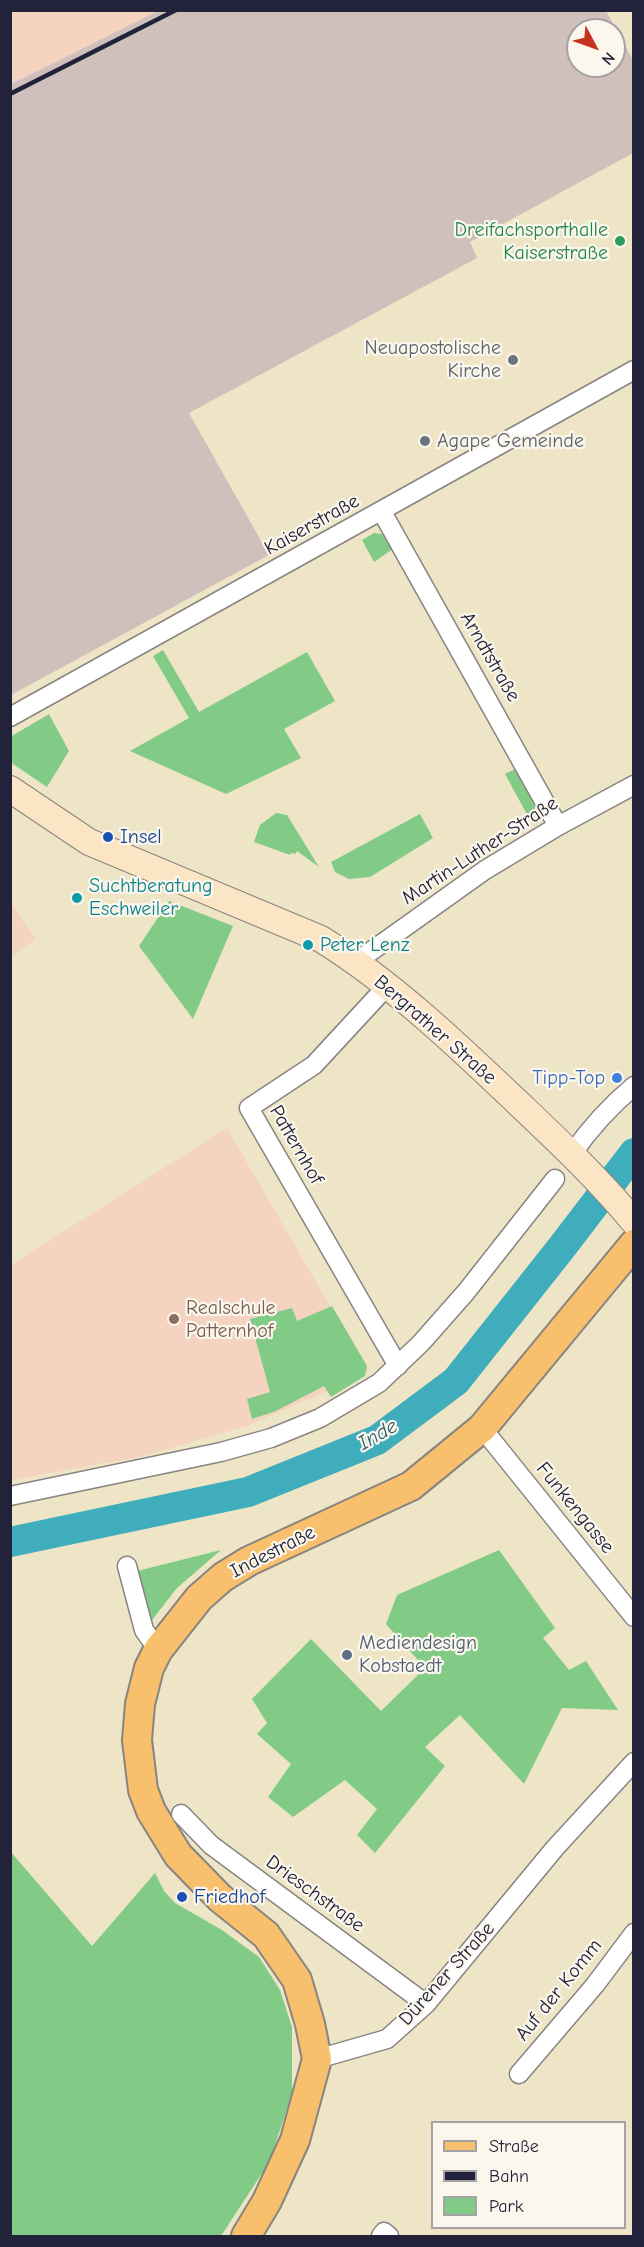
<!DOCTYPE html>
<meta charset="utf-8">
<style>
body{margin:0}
#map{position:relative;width:644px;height:2247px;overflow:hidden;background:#eee5c7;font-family:"Comic Neue",sans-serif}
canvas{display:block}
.frame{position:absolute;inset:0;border:12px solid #22223b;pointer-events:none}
.legend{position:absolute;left:431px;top:2121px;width:195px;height:108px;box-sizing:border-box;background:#fbf7ec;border:2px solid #a4a2a5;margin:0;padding:8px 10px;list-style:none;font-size:18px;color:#22223b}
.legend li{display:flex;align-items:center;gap:12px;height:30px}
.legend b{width:30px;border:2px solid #a4a2a5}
.north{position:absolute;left:566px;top:18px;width:60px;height:60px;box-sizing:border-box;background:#fbf7ec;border:2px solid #a4a2a5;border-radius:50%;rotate:131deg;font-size:16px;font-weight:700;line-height:24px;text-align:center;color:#22223b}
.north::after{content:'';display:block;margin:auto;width:21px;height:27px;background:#c8321e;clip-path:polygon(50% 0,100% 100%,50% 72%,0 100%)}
</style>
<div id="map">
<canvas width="644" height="2247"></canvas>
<div class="frame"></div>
<ul class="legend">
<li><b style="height:8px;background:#f8bf6c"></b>Straße</li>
<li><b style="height:8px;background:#22223b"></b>Bahn</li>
<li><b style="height:16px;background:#82cb87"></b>Park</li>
</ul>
<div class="north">N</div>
</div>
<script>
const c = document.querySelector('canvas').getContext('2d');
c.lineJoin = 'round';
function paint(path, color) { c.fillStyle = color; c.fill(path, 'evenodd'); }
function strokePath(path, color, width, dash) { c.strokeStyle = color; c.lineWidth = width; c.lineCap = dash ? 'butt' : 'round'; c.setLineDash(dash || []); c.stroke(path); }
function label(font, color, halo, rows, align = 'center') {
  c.font = font + ' "Comic Neue",sans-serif'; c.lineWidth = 4.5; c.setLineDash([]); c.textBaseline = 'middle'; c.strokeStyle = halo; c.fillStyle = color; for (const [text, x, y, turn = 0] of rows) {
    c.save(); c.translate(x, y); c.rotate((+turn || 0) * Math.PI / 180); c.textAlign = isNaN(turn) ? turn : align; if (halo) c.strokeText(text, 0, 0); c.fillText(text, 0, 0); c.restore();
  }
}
paint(new Path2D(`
 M11,11H158L11,84Z
 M10,902L36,939L11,956H10Z
 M227,1128L369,1373L247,1426L139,1457L11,1480V1265Z`), '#f4d3c0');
paint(new Path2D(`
 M158,11H606L633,60V153L470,242L477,258L189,413L269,555L11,695V84ZM578,30H614V66H578Z`), '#d0c0bc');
paint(new Path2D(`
 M374,533L382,534L393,549L374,562L362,540Z
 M163,650L199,712L307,652L335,701L284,729L301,758L226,794L130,751L189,718L153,656Z
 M49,714L69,751L47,787L13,764L11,760L10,737Z
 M515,769L538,812L537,816L530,820L505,774Z
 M276,813L287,815L319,867L297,851L295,854L291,853L290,855L254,842L260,825Z
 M420,814L433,838L370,877L349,879L335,872L331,862Z
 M169,901L233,926L193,1019L139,946Z
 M332,1306L367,1366L365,1376L331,1397L324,1386L276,1411L252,1419L247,1399L270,1392L250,1319L292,1308L297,1321Z
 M221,1550L177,1588L149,1624L137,1571Z
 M499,1550L555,1628L543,1638L569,1670L586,1661L618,1710L562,1708L524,1784L460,1715L425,1747L445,1766L375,1853L357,1835L377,1809L345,1780L293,1817L268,1797L291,1764L257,1734L267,1723L252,1699L311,1639L381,1711L425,1668L386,1624L397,1595Z
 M10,1851L92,1946L155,1873L164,1891L175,1903L222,1930L259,1957L280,1990L292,2027V2093L270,2161L221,2236H11Z`), '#82cb87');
strokePath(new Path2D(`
 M10,1542L248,1492L377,1440L456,1381L562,1247L634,1153`), '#3fadbc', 30);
const street = new Path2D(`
 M382,512L558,826
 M10,717L634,370
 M356,962L485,870L558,826L634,785
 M387,986L314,1065L249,1108L398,1366
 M572,1154C590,1128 609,1107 634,1086
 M482,1428L634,1617
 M10,1496L221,1452L271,1438L320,1418L379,1383L421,1343L466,1292L555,1179
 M127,1566L144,1630L158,1650
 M181,1814L211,1845L426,2004
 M317,2059L387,2039L426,2004L555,1848L634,1762
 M519,2074L595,1985L634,1933
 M381,2236L384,2232L389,2236`);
const secondary = new Path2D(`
 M10,789L89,842L321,939C392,983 455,1043 515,1100C556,1139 598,1178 634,1222`);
const primary = new Path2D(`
 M246,2236L267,2201L295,2140L317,2059L310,2024L297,1980L266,1935L220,1898L178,1855L151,1811L143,1790L137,1740L140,1704L149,1668L158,1650L199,1598L223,1577L249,1561L411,1486L482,1428L634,1244`);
strokePath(street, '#888481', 21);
strokePath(secondary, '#888481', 28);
strokePath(primary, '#888481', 32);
strokePath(street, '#fff', 18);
strokePath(secondary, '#fce5c4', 26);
strokePath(primary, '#f8bf6c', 28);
strokePath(new Path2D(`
 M10,94L176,10`), '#22223b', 4.5);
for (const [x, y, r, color] of [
 [620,241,6,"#2e9e5b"],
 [513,360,6,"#6b7280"],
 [425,441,6,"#6b7280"],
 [108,837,6,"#1a4fb4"],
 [77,898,6,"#0f9aa8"],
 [308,945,6,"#0f9aa8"],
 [617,1078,6,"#3f7fe0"],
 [174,1319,6,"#8d6e63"],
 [347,1655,6,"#5c6f8a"],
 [182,1897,6,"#1a4fb4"]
]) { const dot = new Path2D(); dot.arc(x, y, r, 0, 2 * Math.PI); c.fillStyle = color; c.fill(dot); strokePath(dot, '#fbf7ec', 2); }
label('20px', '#27864d', '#fbf7ec', [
 ["Dreifachsporthalle",608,230],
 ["Kaiserstraße",608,253]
], 'right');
label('20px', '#5b616d', '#fbf7ec', [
 ["Neuapostolische",501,348],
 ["Kirche",501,371],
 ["Agape Gemeinde",437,441,"left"]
], 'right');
label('20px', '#22223b', '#fbf7ec', [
 ["Kaiserstraße",312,525,-29],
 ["Arndtstraße",490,657,60],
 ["Martin-Luther-Straße",480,851,-33],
 ["Bergrather Straße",435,1030,41],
 ["Patternhof",296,1145,60],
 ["Funkengasse",575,1508,51],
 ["Indestraße",273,1552,-27],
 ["Drieschstraße",315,1894,36],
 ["Dürener Straße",447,1974,-48],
 ["Auf der Komm",559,1990,-51]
]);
label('20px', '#164399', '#fbf7ec', [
 ["Insel",120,837],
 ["Friedhof",194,1897]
], 'left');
label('20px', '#0d838f', '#fbf7ec', [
 ["Suchtberatung",89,886],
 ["Eschweiler",89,909],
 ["Peter Lenz",320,945]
], 'left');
label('20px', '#366cbe', '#fbf7ec', [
 ["Tipp-Top",605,1078]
], 'right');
label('20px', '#785e54', '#fbf7ec', [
 ["Realschule",186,1308],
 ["Patternhof",186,1331]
], 'left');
label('20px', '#4e5e75', '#fbf7ec', [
 ["Mediendesign",359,1643],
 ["Kobstaedt",359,1666]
], 'left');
label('italic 21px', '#2e5a6f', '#fbf7ec', [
 ["Inde",378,1435,-30]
]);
</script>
